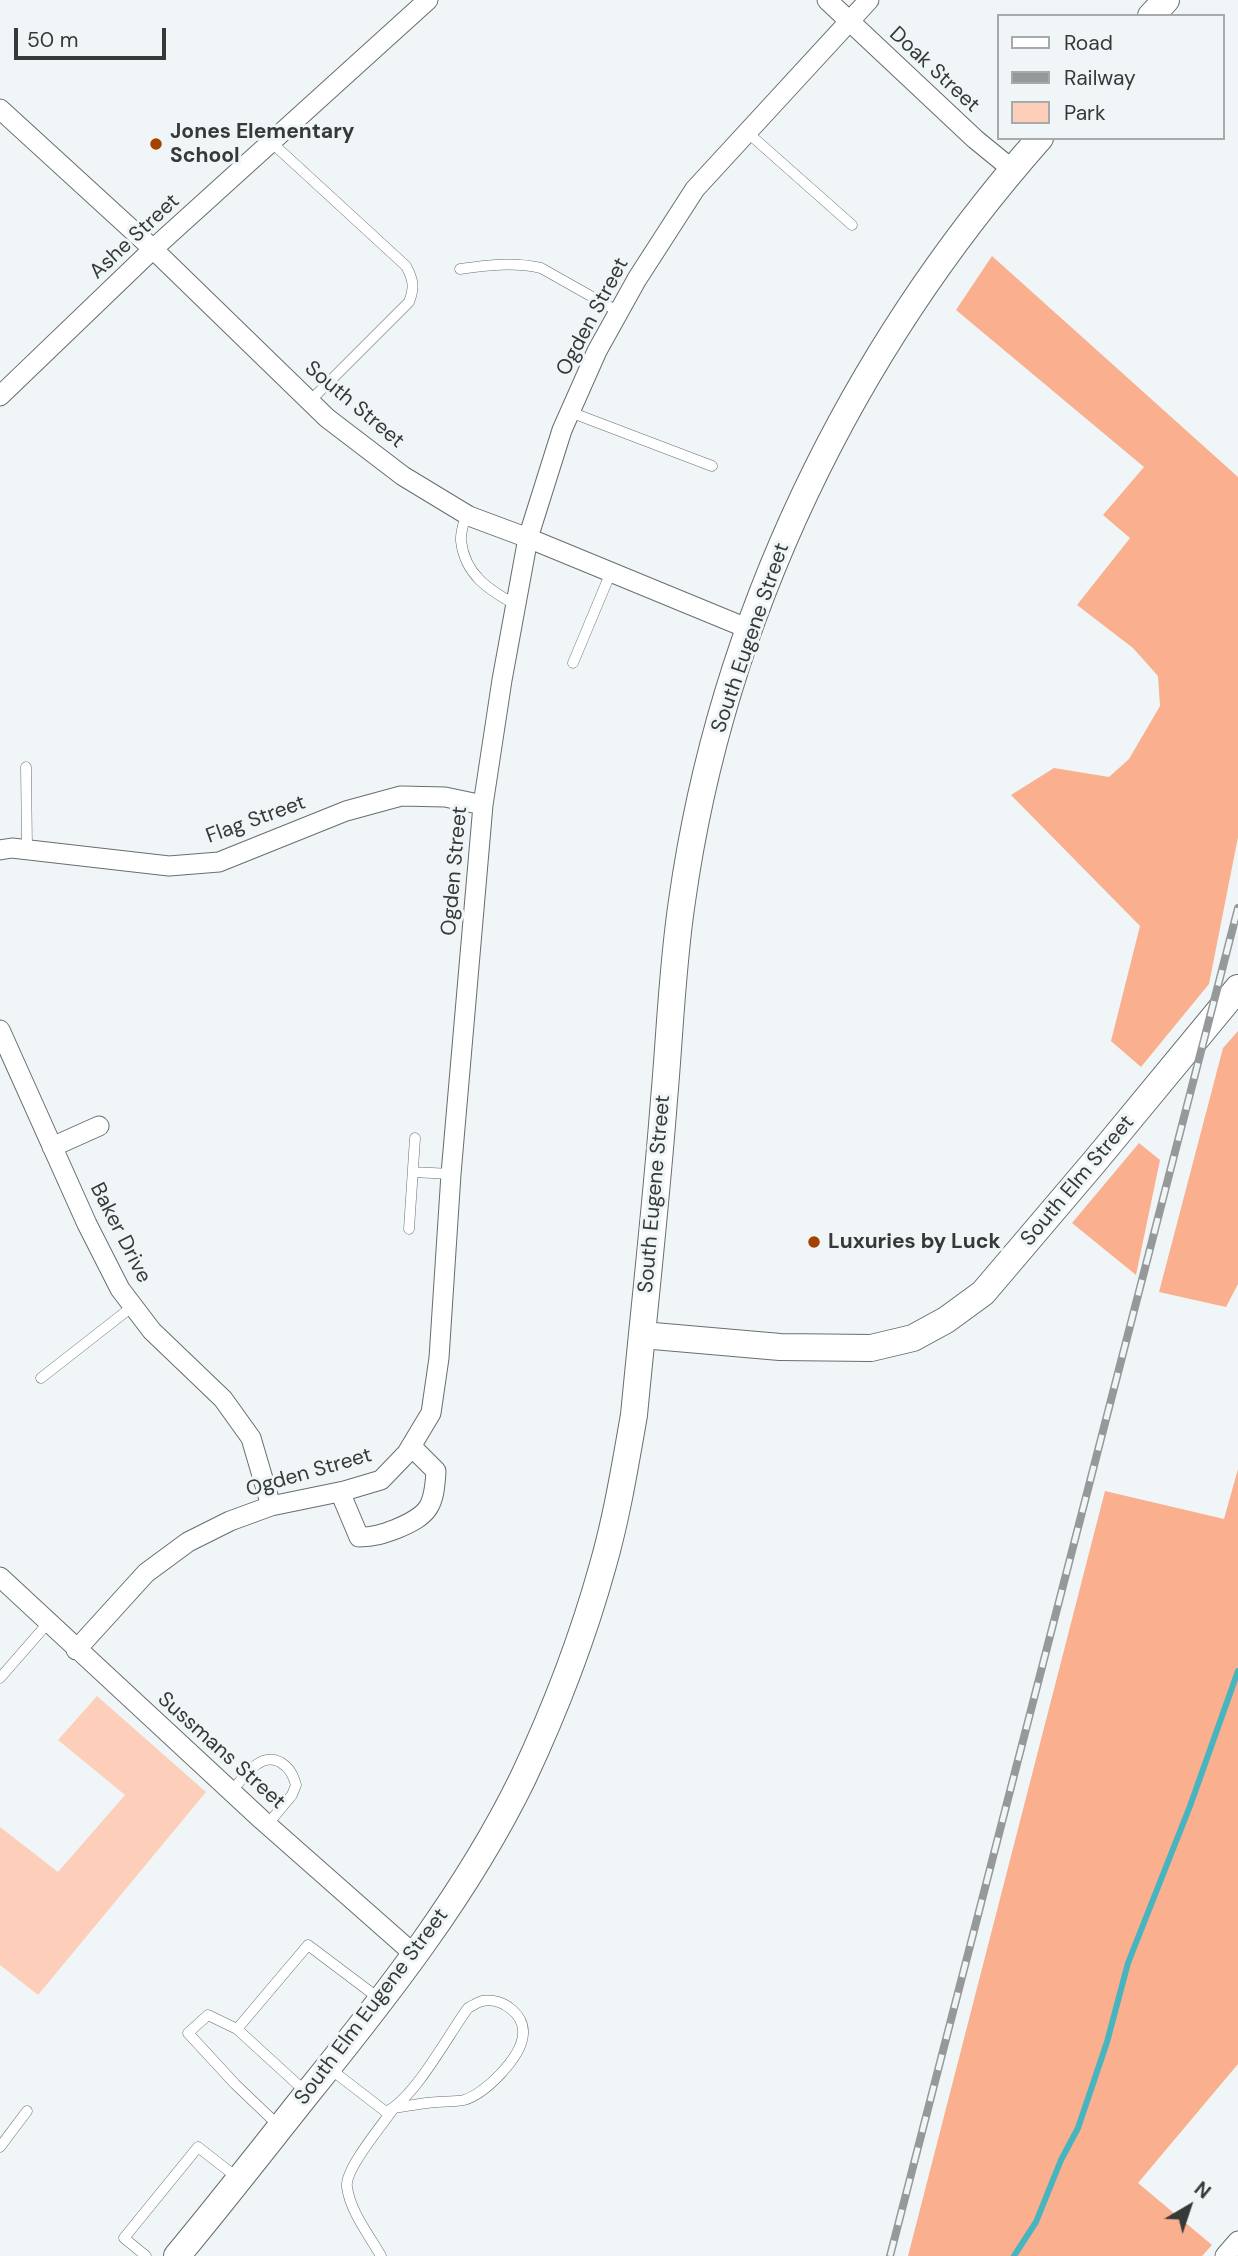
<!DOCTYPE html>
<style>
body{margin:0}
#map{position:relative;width:1238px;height:2256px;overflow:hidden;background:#f0f6f7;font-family:"DM Sans",sans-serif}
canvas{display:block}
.legend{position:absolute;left:997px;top:14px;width:228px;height:126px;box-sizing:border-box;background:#f0f6f7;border:2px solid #a6aaab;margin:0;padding:9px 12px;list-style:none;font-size:21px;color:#363939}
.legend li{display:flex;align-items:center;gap:14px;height:35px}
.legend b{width:35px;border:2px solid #a6aaab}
.north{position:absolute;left:1154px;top:2172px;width:70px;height:70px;-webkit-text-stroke:5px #f0f6f7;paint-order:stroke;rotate:39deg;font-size:19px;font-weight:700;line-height:28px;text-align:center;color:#363939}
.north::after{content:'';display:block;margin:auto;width:24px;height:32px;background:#363939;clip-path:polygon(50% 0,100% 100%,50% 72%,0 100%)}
.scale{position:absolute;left:14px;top:28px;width:152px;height:32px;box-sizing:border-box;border:4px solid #363939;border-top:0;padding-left:9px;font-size:21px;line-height:24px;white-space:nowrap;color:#363939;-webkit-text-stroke:5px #f0f6f7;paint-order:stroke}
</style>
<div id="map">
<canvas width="1238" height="2256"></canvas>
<ul class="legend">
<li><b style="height:9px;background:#fff"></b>Road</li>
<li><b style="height:9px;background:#95999a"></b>Railway</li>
<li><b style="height:19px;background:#fdceba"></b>Park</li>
</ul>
<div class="north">N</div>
<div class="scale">50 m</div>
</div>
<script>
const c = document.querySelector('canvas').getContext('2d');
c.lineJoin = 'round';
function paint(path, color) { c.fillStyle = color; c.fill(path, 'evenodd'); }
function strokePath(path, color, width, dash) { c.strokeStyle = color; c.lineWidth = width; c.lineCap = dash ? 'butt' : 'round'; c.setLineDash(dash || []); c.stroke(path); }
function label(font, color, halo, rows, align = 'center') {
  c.font = font + ' "DM Sans",sans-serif'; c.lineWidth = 6; c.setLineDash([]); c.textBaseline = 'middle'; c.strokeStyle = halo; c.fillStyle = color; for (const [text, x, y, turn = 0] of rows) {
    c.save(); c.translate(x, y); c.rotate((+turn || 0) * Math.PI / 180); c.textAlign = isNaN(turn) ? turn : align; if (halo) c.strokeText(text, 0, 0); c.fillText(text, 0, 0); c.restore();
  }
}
paint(new Path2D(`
 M97,1696L206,1792L38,1995L0,1965V1827L58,1872L125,1795L58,1740Z`), '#fdceba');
paint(new Path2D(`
 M992,256L1238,477V837L1209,984L1141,1067L1111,1041L1140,926L1011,795L1054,768L1109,777L1129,759L1160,706L1158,676L1133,648L1077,605L1130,538L1103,515L1144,467L956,310Z
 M1238,1031V1284L1226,1307L1159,1292L1223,1048Z
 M1139,1143L1160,1160L1136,1275L1072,1223Z
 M1238,1469V2064L1138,2183L1212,2245L1202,2256H908L1105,1491L1224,1519Z`), '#faaf8e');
strokePath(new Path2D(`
 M1014,2256L1036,2222L1061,2160L1078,2128L1107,2042L1128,1963L1190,1806L1238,1671`), '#47b5bf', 6);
const lane = new Path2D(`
 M747,132L852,225
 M271,142L406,266C413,279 415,287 409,302L310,401
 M460,269C488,265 513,262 541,268L619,312
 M570,412L712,466
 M466,514C464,523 460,533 461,541C465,575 489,590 516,605
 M573,663L611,572
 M26,767L27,849
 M413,1172L451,1174
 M409,1229L415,1138
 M41,1378L133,1306
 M0,1678L48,1623
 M231,1792C243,1778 260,1751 280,1762C290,1768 293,1775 296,1785L292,1795L267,1825
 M237,2029L208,2015L188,2033L235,2084L279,2126
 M329,2068L386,2112C415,2098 448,2035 468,2008C472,2006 478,2002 482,2001C501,1997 525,2014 523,2034C522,2057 485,2094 464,2100C456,2102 445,2101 437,2102C422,2103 408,2106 394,2108C383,2124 344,2170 347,2187C350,2211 369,2235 381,2256
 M307,2093L237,2029L308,1945L381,2000
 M0,2147L27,2111
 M146,2256L124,2238L198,2147L239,2179`);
const street = new Path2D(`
 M827,0L975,139L1013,170
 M0,109L153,249L327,418L403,476L469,516L528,538L749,629
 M0,396L153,249L428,0
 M0,850L12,848L169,866L219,862L346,811L401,796L445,797L483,805
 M0,1030L87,1224L120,1289L152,1331L223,1399L251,1438L271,1506
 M52,1147L99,1126
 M340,1492L359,1537C374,1537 383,1534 396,1529C430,1515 434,1506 436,1471L411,1446
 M0,1577L262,1820L415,1955
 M76,1650L146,1573L188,1542L230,1521L271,1506L344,1491L381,1480L407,1453L431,1413L439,1358L451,1174L483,805L502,680L528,538L562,430L597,351L637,279L695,189L869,0
 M1225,2256L1238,2241`);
const secondary = new Path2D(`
 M1151,16L1166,0
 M642,1335L780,1347L871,1348L913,1338L946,1320L983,1293L1096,1160L1238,988
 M177,2256C221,2203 263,2149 306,2095C386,1996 467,1893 523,1778C555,1710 583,1637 603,1565C617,1516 625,1466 634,1415C644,1310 656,1205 664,1100C670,1033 672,967 682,901C722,617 851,352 1040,138`);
strokePath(lane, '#686e6e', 11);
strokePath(street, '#686e6e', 21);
strokePath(secondary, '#686e6e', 28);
strokePath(lane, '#fff', 10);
strokePath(street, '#fff', 19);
strokePath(secondary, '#fff', 26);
const rail = new Path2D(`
 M890,2256L1238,908`);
strokePath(rail, '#95999a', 8);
strokePath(rail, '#f0f6f7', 5, [16]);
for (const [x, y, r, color] of [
 [156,144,7,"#a34100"],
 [814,1242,7,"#a34100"]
]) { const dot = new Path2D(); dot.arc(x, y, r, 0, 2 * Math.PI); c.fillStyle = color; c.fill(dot); strokePath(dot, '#f0f6f7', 2.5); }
label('21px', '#363939', '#f0f6f7', [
 ["Doak Street",934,70,43],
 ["Ashe Street",135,237,-43],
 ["Ogden Street",593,317,-62],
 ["South Street",354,405,40],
 ["South Eugene Street",751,638,-71],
 ["Flag Street",256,820,-20],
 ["Ogden Street",455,871,-85],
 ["South Elm Street",1078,1181,-50],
 ["South Eugene Street",655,1194,-85],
 ["Baker Drive",120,1233,63],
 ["Ogden Street",309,1473,-16],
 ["Sussmans Street",221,1751,42],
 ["South Elm Eugene Street",372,2007,-53]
]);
label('bold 21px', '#363939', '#f0f6f7', [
 ["Jones Elementary",170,132],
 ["School",170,156],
 ["Luxuries by Luck",828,1242]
], 'left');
</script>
